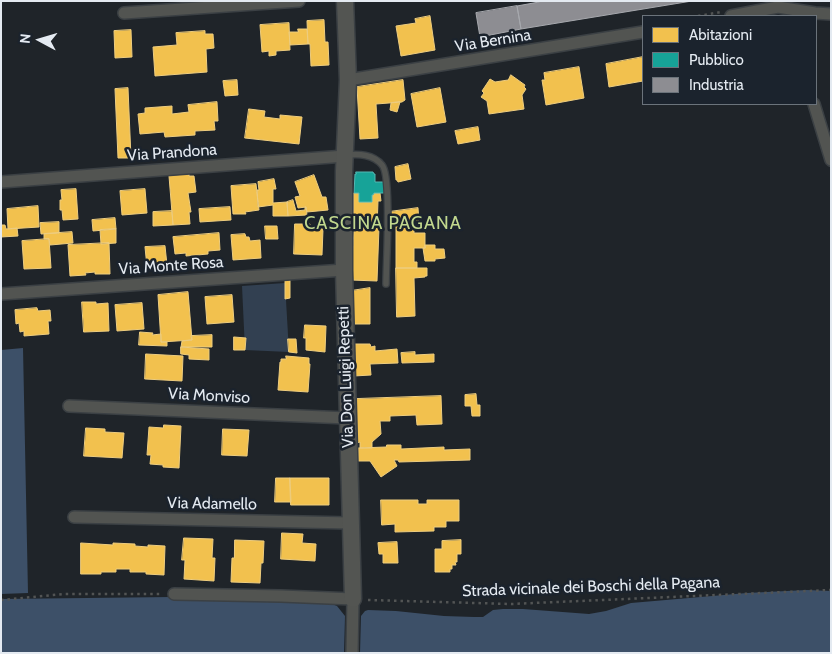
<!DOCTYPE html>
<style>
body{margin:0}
#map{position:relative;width:832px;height:654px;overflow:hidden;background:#1f2429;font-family:Cabin,sans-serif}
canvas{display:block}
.frame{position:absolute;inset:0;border:2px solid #e4eaf1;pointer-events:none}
.legend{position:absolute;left:642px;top:15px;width:175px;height:90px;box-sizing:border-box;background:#1b232d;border:1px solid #6b737b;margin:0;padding:6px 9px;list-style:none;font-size:15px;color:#e4eaf1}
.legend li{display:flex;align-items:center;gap:10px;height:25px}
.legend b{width:25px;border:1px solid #6b737b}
.north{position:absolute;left:15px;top:15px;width:50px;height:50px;-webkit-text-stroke:4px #1b232d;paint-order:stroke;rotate:276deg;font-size:14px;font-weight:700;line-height:20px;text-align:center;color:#e4eaf1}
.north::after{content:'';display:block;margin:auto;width:18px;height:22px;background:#e4eaf1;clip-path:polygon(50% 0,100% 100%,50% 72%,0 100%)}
</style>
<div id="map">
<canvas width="832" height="654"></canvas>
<div class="frame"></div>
<ul class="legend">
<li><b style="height:14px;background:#f2c14e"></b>Abitazioni</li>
<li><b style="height:14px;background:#17a398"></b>Pubblico</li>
<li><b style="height:14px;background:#8d8d92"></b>Industria</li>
</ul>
<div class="north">N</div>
</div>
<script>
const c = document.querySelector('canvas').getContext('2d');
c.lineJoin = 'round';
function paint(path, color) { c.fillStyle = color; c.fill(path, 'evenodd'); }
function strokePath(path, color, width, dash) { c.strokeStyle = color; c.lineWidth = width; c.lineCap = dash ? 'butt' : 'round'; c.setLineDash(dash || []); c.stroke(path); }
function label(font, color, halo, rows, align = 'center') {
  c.font = font + ' Cabin,sans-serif'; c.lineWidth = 5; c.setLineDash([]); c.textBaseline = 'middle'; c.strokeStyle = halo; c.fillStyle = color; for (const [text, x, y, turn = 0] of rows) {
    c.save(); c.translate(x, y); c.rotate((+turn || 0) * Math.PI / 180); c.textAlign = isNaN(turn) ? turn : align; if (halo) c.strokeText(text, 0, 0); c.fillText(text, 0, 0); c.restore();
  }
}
paint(new Path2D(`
 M285,283L289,352L245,350L242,286Z`), '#324051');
paint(new Path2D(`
 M23,348L28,593L1,594V350Z
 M807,590L831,591V653H360L361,616L365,611L368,610L396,611L444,616L474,617H483L493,610L503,609H523L589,614L606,611L631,603L747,593Z
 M172,597L332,604L337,606L345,616L344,653H1V599Z`), '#3d5068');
const homes = new Path2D(`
 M430,16L435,50L401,56L396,26L416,23L415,19Z
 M324,20L325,42H328L329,65L311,66L310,44H308L307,21Z
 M289,23L290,50L276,51V55L269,56V51L262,52L260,25Z
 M298,29H307L308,44L290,45L289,32H298Z
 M131,30L132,57L115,58L114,31Z
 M205,31V34H213L214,48L206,49L207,72L155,76L153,47L177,45L176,33Z
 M643,57V81L609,87L606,64Z
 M579,67L584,98L546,105L542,80H545L544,73Z
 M511,75L525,85L524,87L526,89L522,95L524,109L489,114L487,101L481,97L484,93L482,91L490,79L495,82L508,80Z
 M237,80L238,95L225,96L223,81Z
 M403,80L405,100L402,102L376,104L378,138L360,139L357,87Z
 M128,88L131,158H118L115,89Z
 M440,88L446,122L417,127L411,94Z
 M217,102L218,121H214L215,130L195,131V135L165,137L164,132L140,134L138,114L145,113V108L172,106V114L189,112L188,105Z
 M400,102L397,112L390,110L391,103Z
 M249,109L265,111L264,117L280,119V115L302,117L299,144L245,138Z
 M478,127L480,140L458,144L455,131Z
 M408,164L411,179L398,182L397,180H396L395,167Z
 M189,174V176H194L196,192L188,193L191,212H189L190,224L173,225L169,176Z
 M314,175L322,197H326L328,210L307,212L306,207L298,208L295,197L300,196L295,182Z
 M274,179L276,189H273V203L287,202L288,216H273V205L258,207L257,190H259L258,182Z
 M256,184L259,210L245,212L246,214H233L231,186Z
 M76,189L78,219L63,220L62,210H60V200H62L61,190Z
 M145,189L147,213L122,215L120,191Z
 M354,193H359V202H372V195H373L374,193H380L381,201H378L377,228L354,230Z
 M293,200L296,211L305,210V207H306L307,215L288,216L287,202Z
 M38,206L39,227L8,229L7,209Z
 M230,207L231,220L200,222L199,209Z
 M418,208L419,222L414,223V233H425V248H414V262H417V268H396V226H390L389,212Z
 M172,211L173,225L153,226V212Z
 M115,218L116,229L93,231L92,220Z
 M59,222V233L41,234L40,223Z
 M295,224H310L309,229H323L322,255L294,254Z
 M1,225H5L6,229L17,228L18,236L1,237Z
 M265,226H277L278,239H266Z
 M379,228L377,281L351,280L354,230Z
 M116,229V243L101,244L100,230Z
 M72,232L73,243L50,245L49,239H44V234Z
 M219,233L220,250L208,251V254L186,256V253L175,254L173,237Z
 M245,234L246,237H249L250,241L260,240L261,258L233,260L231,235Z
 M49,239L51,268L24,269L22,241Z
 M109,243L110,274H95V272L85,273L86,275L70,276L68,245Z
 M425,245H435V249H444L445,258L435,259V261H425L423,248H425Z
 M165,246L167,265L147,267L145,247Z
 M396,268H427V276H425V277L414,278L415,316L397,317Z
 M290,280V298L285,299V281Z
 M370,288V324H353L351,291Z
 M188,292L192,340L161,342L158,295Z
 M232,295L234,322L207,324L205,297Z
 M82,302H96V304L108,303L109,331L84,332Z
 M142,303L144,329L117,331L115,305Z
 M37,308L38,311L50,310L51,321H48L49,334L24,336V331L20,332L19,323L16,324L15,310Z
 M305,325L326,326L325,352L306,350V338H304Z
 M140,332L153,333L152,335L161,334V342H167V346L139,345Z
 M212,335V347H181L182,341L192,340L191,336Z
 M234,337L246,338L245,350H234Z
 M288,339H296L297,353L289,352Z
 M354,344H370L371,347L375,346V351L397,349L398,363L370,364L371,375L354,376Z
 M181,347L209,349V360L189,359V355L181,354Z
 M415,352V355L434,354V362L402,363L401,353Z
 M146,354L183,356L182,381L145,379Z
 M286,356L309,358V364H310L308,392L278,390L280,362H281V359H286Z
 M476,394L477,405H480V416H472L471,406H465V395Z
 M441,396L442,424L417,425L416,415L390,416V421H380L381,434L372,442V448H360V442L357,443L356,399Z
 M164,425L181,426L179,468L163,467V465L150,464L151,455H147L149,427L163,428Z
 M86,428L105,429V432L124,433L122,458L84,456Z
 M223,429L249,430L247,456L222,455Z
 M387,445H401V449L444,447V450L470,449V460L399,462L398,460H394L397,466L381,477L370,461H358V448L386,447Z
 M276,478H290L291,502H275Z
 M290,478H329V505H291Z
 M381,500H418V504H427V500H459V521H446V527H434V531L395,532V524L382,525Z
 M282,533L303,534L302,543L316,544L315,561L281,559Z
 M184,538L213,539L212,558H215L214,581L184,579L185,560H182Z
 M235,540L264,541L263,563H261L260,583L231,582L232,558H234Z
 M461,540V554H457V562H455L456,565H452V569H450V572H435V549H442V541Z
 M397,542L398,563H383V554H379L378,543Z
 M81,543L113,545V543L135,544V546L148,547V545L165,546L164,575L146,574V572H130V569H116V572H101V574H81Z`);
paint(homes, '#f2c14e');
strokePath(homes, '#eecd7f', 1);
const public = new Path2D(`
 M356,172H373L374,174H375V182H384V193H374L373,195H372V202H359V193H354L355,174H356Z`);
paint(public, '#17a398');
strokePath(public, '#54b8b3', 1);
const industry = new Path2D(`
 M539,1H692L521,29L517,6L539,2Z
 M517,6L521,29L480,37L476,13Z`);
paint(industry, '#8d8d92');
strokePath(industry, '#a7a9ae', 1);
const lane = new Path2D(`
 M347,155C359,154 373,154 382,165C392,176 386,265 386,284`);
const street = new Path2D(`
 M124,13L299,1
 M731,16L778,7L815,13L831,14
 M348,80L643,32
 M814,104L831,160
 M1,182L345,156
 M1,294L344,270
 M69,406L347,418
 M74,517L350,523
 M174,594L281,596L353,599L352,653`);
const secondary = new Path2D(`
 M345,1L348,80L344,171V270L353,599`);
strokePath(lane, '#3b4044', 8);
strokePath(street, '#3b4044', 14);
strokePath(secondary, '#3b4044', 19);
strokePath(new Path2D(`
 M698,16L721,12
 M1,600L64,594H162
 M368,600L511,604L831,590`), '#525454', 2.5, [2.5, 4]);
strokePath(lane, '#525451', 5.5);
strokePath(street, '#525451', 11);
strokePath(secondary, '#535552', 16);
label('16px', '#e4eaf1', '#1b232d', [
 ["Via Bernina",493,41,-9],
 ["Via Prandona",172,153,-4],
 ["Via Monte Rosa",171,266,-4],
 ["Via Don Luigi Repetti",346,377,-92],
 ["Via Monviso",209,396,3],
 ["Via Adamello",212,504,1],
 ["Strada vicinale dei Boschi della Pagana",591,587,-2]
]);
c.letterSpacing = '1px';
label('18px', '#c2d88e', '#1b232d', [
 ["CASCINA PAGANA",383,224]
]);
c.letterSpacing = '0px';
</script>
